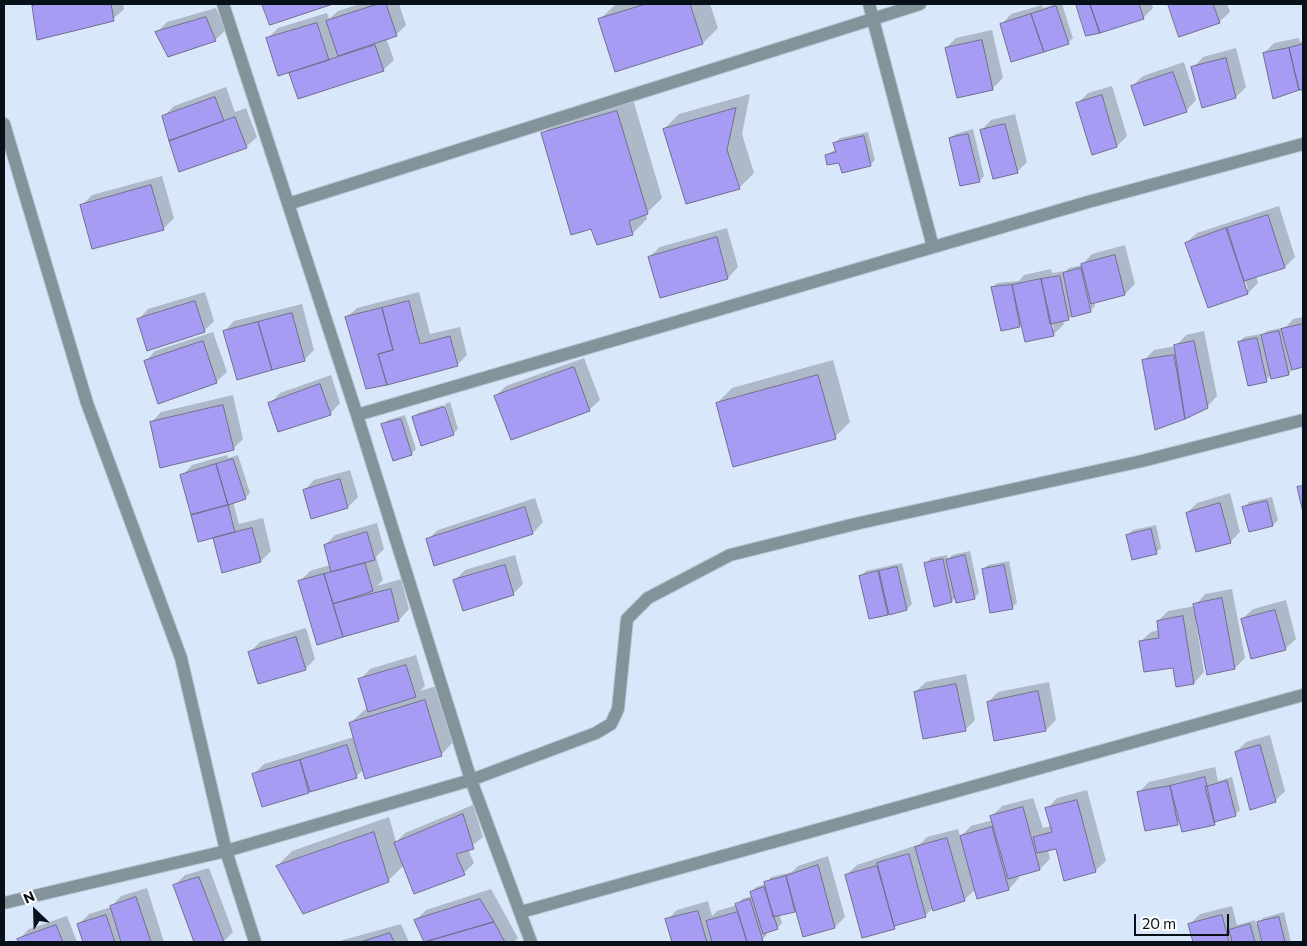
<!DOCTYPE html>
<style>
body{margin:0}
#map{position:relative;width:1307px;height:946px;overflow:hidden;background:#d9e7fa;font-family:Commissioner,sans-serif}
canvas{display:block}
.frame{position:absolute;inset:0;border:5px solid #08101a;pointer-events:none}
.north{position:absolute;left:10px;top:886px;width:50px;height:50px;-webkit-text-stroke:4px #fff;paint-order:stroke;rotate:336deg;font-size:14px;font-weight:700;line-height:20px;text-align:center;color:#08101a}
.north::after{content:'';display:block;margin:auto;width:18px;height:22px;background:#08101a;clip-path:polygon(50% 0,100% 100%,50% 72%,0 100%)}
.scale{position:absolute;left:1134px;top:914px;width:95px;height:22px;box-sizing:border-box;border:2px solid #08101a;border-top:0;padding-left:6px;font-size:15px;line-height:18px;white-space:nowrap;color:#08101a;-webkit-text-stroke:4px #fff;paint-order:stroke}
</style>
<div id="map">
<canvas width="1307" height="946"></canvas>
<div class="frame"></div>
<div class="north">N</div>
<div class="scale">20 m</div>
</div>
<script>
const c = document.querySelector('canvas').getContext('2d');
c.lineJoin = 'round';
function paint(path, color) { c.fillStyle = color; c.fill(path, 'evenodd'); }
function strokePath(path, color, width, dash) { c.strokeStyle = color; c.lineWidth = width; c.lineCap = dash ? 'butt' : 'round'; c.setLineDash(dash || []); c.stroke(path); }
paint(new Path2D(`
 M36,4H123L124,9L113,19L34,6Z
 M264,4H329L270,24Z
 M360,4H399L406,25L396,35L386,38L394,60L383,70L299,98L290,71L267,39L278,28L327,13L329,19L338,11Z
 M616,4H710L718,28L703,43L599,20Z
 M1055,4H1062L1073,38L1068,43L1001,25L1011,14L1042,5L1043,8Z
 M1077,4H1152L1153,8L1143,18L1087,34Z
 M1170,4H1227L1230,12L1219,22L1180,35Z
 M216,8L226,30L215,40L157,32L167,22Z
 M992,30L1003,78L992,89L946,48L956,38Z
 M1299,38L1300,42L1303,41V88L1301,89L1264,53L1274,43Z
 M1236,48L1246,87L1236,97L1203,106L1193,68L1203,57Z
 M1184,62L1196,100L1186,111L1132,86L1143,76Z
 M1112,86L1127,136L1117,146L1093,153L1078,103L1088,93Z
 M226,87L235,112L246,108L257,137L246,147L179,171L164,116L174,106Z
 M750,94L742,134L754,173L739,188L664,129L679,114Z
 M632,96L662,198L646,214L647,219L632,234L592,227L543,134L558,119Z
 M1015,114L1027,162L1017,172L981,131L991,120Z
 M973,129L984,176L980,180L950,139L955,134Z
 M868,132L875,160L870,165L840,161L826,155L836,149L835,143L840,138Z
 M162,176L174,218L163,229L82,205L92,195Z
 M1279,206L1295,257L1285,267L1256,276L1258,283L1248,293L1186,243L1197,233ZM1243,275L1248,289H1245L1240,276Z
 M727,228L738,267L728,278L661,297L649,257L660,247Z
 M1125,245L1135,284L1125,294L1094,302L1095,306L1090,311L1063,320L1064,324L1053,335L1022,323L1019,326L992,288L997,283L1019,281L1024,275L1051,269L1052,273L1066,271L1069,268L1082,265L1092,254ZM1051,317L1054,329H1051Z
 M205,292L214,321L204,331L138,320L148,309Z
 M419,292L430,334L460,327L467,355L457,365L346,318L357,308Z
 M302,304L314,350L304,360L224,332L234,321Z
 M1303,317V366L1293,368L1289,374L1271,375L1266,380L1239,342L1244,337L1261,334L1262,336L1267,331L1286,327L1293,319Z
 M1204,331L1217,396L1207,407L1156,428L1144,360L1154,350L1176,346L1186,335Z
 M213,332L227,372L216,382L145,362L155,351Z
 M584,358L600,400L589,410L496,396L506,386Z
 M833,360L850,422L835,437L717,403L732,388Z
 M331,375L340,403L330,414L270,403L280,393Z
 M233,395L243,439L233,449L151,423L161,412Z
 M450,402L458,429L454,433L445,404Z
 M443,405L453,434L413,418L418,413Z
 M405,415L416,449L411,454L383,425L388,420Z
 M227,455L228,458L238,455L250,493L245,498L233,502L239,524L263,518L271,551L261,561L215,538L218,535L182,476L192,465Z
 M350,470L358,497L348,507L304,491L314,480Z
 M1230,493L1240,532L1230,542L1187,513L1197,503Z
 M1272,497L1278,520L1273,525L1244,507L1249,502Z
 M535,498L543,522L533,533L435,564L427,540L438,530Z
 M377,523L384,549L376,557L383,580L377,586L401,579L409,609L399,620L318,644L299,582L310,571L330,565L325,545L335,535Z
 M1156,525L1161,548L1156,552L1128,535L1133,530Z
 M970,551L979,593L974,598L956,597L952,601L926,563L931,558L947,555L948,559L952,555Z
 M515,555L523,584L513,594L455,580L465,570Z
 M1009,561L1017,603L1012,607L983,570L988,565Z
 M902,563L912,604L907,609L870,618L861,576L866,571Z
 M1232,589L1245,658L1235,668L1198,621L1196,622L1204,672L1194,683L1140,642L1151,632L1159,630L1158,621L1168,611L1195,606L1205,594Z
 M1286,600L1296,639L1285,649L1242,619L1253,609Z
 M306,628L315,659L305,669L250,652L260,642Z
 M416,655L425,686L420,691L440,685L456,739L441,755L364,769L356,777L263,805L253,775L264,764L354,737L350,723L368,707L360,680L370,669Z
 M966,674L975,720L965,730L915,692L926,682Z
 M1049,682L1056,720L1046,730L988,702L998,692Z
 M1270,735L1285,791L1275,801L1236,752L1246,742Z
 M1215,767L1218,781L1232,777L1240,810L1235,815L1219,820L1214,824L1180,821L1177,824L1139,792L1149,782Z
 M1087,790L1106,861L1095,871L1057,847L1048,849L1050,859L1040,869L1018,875L1019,878L1009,889L978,897L976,889L964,900L933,908L925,916L899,923L894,928L846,875L857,865L920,844L927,837L958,829L960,837L971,826L993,820L992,816L1002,806L1033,798L1043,828L1051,826L1047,809L1057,798Z
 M473,805L483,837L468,849L474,863L464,873L404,865L388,881L277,866L292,851L389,817L396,842L405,833Z
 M828,856L845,917L835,927L796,908L779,914L782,923L777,928L766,932L767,935L759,942H673L667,920L677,910L708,901L712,916L717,911L737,905L742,899L752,896L751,892L756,887L766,884L771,877L792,872L798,866Z
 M209,868L233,932L223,942H196L175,885L185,875Z
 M147,888L164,942H84L79,924L89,914L111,907L121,896Z
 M491,889L518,938L514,942H425L415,921L426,910Z
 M1232,906L1237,925L1255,920L1256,925L1263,918L1284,912L1291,942H1194L1190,924L1200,914Z
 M67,916L77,942H20L19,939L29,929Z
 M401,924L409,942H336Z`), '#0003');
const building = new Path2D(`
 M39,4H111L114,21L37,40L32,6Z
 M262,4H333L270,25Z
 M378,4H386L397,36L338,56L326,21Z
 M646,4H690L703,44L615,72L598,19Z
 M1076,4H1090L1100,33L1086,36Z
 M1090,4H1139L1144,19L1100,33Z
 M1168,4H1213L1220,23L1179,37Z
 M1056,6L1069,44L1044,52L1031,14Z
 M1031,14L1044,52L1011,62L1000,24Z
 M206,17L216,41L168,57L155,32Z
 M317,23L329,60L278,76L266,38Z
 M982,40L993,90L957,98L945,48Z
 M1303,44V90H1299L1289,48Z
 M375,45L384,71L298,99L289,73Z
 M1289,48L1299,90L1273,99L1263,53Z
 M1226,58L1236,98L1202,108L1191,67Z
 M1173,72L1187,112L1144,126L1131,86Z
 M1102,95L1117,147L1092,155L1076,103Z
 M215,97L224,121L169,141L162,116Z
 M736,108L727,150L740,189L686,204L663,129Z
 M617,111L648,214L629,221L633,235L597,245L591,229L571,235L541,133Z
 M235,117L247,148L179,172L169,141Z
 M1005,124L1018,173L993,179L980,130Z
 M968,134L980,182L960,186L949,138Z
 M864,136L871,166L842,173L839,163L827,165L825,155L836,152L833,143Z
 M151,185L164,230L92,249L80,205Z
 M1268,215L1285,268L1244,281L1227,228Z
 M1226,228L1248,294L1208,308L1185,243Z
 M717,237L728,279L660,298L648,257Z
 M1115,255L1125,295L1091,304L1081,264Z
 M1081,268L1091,312L1072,317L1063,273Z
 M1060,276L1069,320L1050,324L1041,279Z
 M1041,279L1054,336L1025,342L1012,285Z
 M1012,285L1020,327L1001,331L991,287Z
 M195,301L205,332L147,351L137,319Z
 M409,301L420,344L450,336L458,366L387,385L378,354L393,350L382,308Z
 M382,308L393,350L378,354L387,385L366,389L345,317Z
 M292,313L305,361L272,370L258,322Z
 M258,322L272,370L237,380L223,331Z
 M1303,324V367L1292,370L1281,329Z
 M1279,331L1289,375L1271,379L1261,335Z
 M1257,338L1267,382L1248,386L1238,342Z
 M203,341L217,383L158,404L144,361Z
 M1194,341L1208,408L1185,419L1174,345Z
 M1174,355L1185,419L1155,430L1142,360Z
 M574,367L590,411L511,440L494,396Z
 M818,375L836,439L733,467L716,403Z
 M320,384L331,415L278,432L268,403Z
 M223,405L234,450L160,468L150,422Z
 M445,407L454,435L421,446L412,417Z
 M401,419L412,455L393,461L381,424Z
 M233,459L246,499L228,505L216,464Z
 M216,464L228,505L191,515L180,475Z
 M340,479L348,508L311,519L303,490Z
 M1303,486V512L1297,487Z
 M1267,501L1273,526L1249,532L1242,507Z
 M1220,503L1231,543L1196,552L1186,513Z
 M228,505L235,532L198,542L191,515Z
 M525,507L533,534L434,566L426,539Z
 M252,528L261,562L222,573L213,538Z
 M1151,529L1157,554L1132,560L1126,535Z
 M367,532L375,560L331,572L324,545Z
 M965,555L975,599L956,603L946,560Z
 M943,559L952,602L934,607L924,563Z
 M365,563L373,591L333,604L324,574Z
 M505,565L514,595L463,611L453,580Z
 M1004,565L1013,609L990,613L982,569Z
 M897,567L907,610L889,615L879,571Z
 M878,571L888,615L869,619L859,576Z
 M324,574L343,637L317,645L298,581Z
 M391,589L399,621L343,637L333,604Z
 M1222,598L1235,669L1207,675L1193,604Z
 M1275,610L1286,650L1251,659L1241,619Z
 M1183,616L1194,684L1176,687L1173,668L1144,672L1139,641L1159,638L1157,621Z
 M296,637L306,670L258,684L248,652Z
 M406,665L416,697L368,712L358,679Z
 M956,684L966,731L923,739L914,692Z
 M1038,691L1046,731L994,741L987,702Z
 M425,700L442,756L365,779L349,723Z
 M347,745L357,778L310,792L300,760Z
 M1260,745L1276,802L1250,810L1235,752Z
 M300,760L309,793L262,807L252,774Z
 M1205,777L1215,825L1182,832L1170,786Z
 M1227,781L1236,816L1214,822L1205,787Z
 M1170,786L1178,825L1145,831L1137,792Z
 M1077,800L1096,872L1064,881L1056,849L1037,853L1033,837L1052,832L1045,808Z
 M1023,807L1040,870L1008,879L990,816Z
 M463,814L474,849L456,854L465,875L414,894L394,843Z
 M992,827L1009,890L977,899L960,836Z
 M374,832L389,882L303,914L276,866Z
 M947,838L965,901L933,911L915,847Z
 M909,854L926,917L894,926L877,863Z
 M818,865L835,928L803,937L786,876Z
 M877,866L895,929L862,938L845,875Z
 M786,876L795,912L773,917L764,882Z
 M199,877L224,942H194L173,885Z
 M764,887L778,929L763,934L750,892Z
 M136,897L151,942H121L110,906Z
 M480,899L494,922L424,942L414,920Z
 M750,899L763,941L761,942H747L735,904Z
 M698,911L707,942H672L665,919Z
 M738,912L747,942H712L706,921Z
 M106,915L115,942H83L77,924Z
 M1222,915L1229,942H1193L1188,924Z
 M1279,917L1285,942H1262L1257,922Z
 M494,922L505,942H425Z
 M1250,924L1255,942H1232L1229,930Z
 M56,925L63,942H19L17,939Z
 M390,933L394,942H361Z`);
paint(building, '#a79cf4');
strokePath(building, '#716e8e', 1);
const minor = new Path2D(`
 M223,4L357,415L471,780L531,942
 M869,4L933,247
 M4,124L87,403L181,658L226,851L255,942
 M288,204L920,4
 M357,415L1088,202L1303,144
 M4,903L226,851L471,780L596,733L611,724L618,709L627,619L648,598L730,555L855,524L1142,461L1303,420
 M521,912L1303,695`);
strokePath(minor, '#b8c5d6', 14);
strokePath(minor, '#82939a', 12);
</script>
